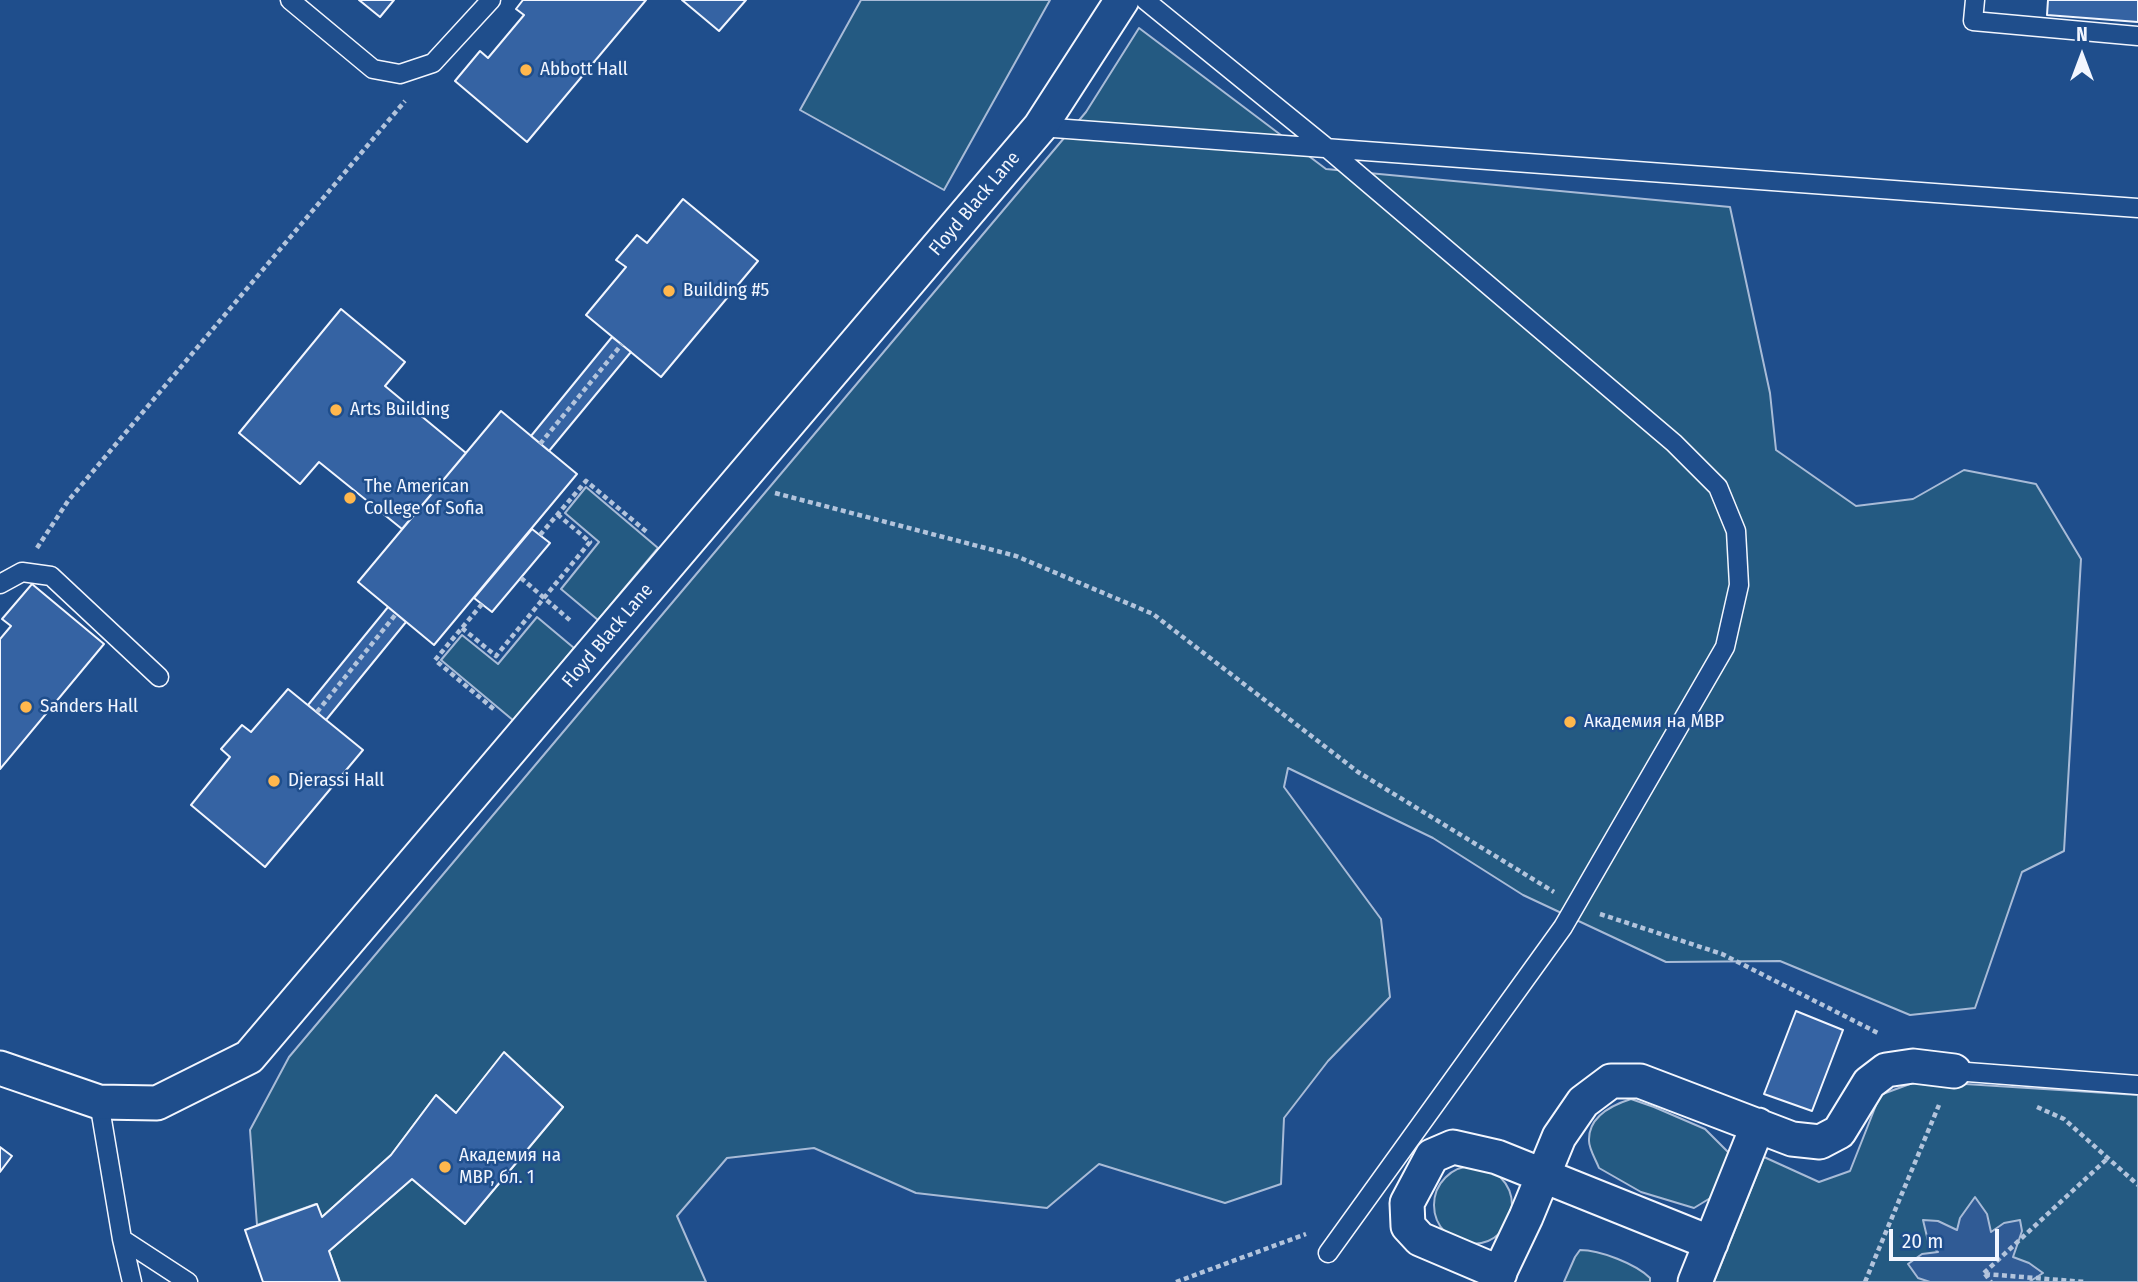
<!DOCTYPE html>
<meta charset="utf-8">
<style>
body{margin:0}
#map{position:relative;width:2138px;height:1282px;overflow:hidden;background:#1f4e8c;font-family:"Fira Sans Condensed",sans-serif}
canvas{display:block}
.north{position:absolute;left:2047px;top:21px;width:70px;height:70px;-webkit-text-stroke:5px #1f4e8c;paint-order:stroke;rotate:0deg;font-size:19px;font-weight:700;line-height:28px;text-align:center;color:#f2f6ff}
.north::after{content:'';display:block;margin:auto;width:24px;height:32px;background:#f2f6ff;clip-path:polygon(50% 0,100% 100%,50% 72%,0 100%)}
.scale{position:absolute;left:1889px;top:1229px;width:110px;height:32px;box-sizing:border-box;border:4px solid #f2f6ff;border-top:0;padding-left:9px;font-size:21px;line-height:24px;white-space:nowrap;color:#f2f6ff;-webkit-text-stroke:5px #1f4e8c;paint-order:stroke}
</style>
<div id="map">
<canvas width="2138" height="1282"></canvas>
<div class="north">N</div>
<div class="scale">20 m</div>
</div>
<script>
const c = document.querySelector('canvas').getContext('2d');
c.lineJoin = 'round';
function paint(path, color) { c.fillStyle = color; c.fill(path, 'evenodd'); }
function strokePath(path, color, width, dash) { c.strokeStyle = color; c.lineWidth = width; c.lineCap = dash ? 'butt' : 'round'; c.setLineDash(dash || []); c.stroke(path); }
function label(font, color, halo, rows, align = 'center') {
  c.font = font + ' "Fira Sans Condensed",sans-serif'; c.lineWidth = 5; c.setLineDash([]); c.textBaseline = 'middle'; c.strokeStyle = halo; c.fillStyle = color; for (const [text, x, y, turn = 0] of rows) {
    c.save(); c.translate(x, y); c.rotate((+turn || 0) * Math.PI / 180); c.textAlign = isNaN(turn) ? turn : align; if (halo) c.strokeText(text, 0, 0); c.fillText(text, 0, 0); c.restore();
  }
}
const green = new Path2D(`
 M861,0H1050L944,190L800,110Z
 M1139,28L1326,169L1730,207L1770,393L1776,450L1856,506L1913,499L1964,470L2036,484L2081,559L2064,851L2022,872L1975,1008L1910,1015L1780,961L1666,962L1523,895L1433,838L1288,768L1284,787L1381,919L1390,997L1328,1061L1284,1118L1281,1184L1225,1203L1099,1164L1047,1208L916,1193L814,1148L727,1158L677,1216L706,1282H340L329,1251L412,1179L465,1224L563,1107L504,1053L456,1113L436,1095L391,1155L322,1217L316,1204L257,1225L250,1130L289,1057L1086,112Z
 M586,487L658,548L598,620L561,589L599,542L565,513Z
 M537,617L574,648L514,721L441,660L462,635L498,664Z
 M1918,1081L2138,1095V1282H1714L1764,1157L1819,1182L1850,1171L1880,1095Z
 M1631,1099L1654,1107L1705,1129L1728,1152L1727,1178L1712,1197L1694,1208L1641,1192L1599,1168C1596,1160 1589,1149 1589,1141C1588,1117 1612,1105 1631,1099Z
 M1434 1205a39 39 0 1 1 78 0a39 39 0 1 1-78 0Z
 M1580,1250C1600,1250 1636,1264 1650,1278V1282H1564L1575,1257Z`);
paint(green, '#245a82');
strokePath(green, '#a8bbd7', 2);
const parking = new Path2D(`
 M1975,1197L1987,1214L1991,1232L2004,1223L2020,1220L2022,1231L2013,1257L2029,1263L2043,1273L2029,1282H1930L1918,1278L1908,1264L1922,1254L1938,1252L1928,1241L1923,1220L1938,1221L1957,1230L1960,1218Z`);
paint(parking, '#305b95');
strokePath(parking, '#a8bbd7', 2);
const building = new Path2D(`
 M359,0H394L380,17Z
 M523,0H646L527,142L455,81L480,51L488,58L524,15L516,9Z
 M682,0H746L719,31Z
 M2048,0H2138V22L2047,15Z
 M683,199L758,261L661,377L586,315L626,267L616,260L637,235L647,243Z
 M341,309L405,362L385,386L466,453L402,529L319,462L300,484L239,433Z
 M612,337L631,352L549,451L531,436Z
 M501,411L577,474L434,645L358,582Z
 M532,529L550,543L492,612L474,598Z
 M32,584L104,644L0,769V639L11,626L2,619Z
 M388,607L406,622L326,720L308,705Z
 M288,689L363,750L265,867L191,805L230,757L221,749L242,725L251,732Z
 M1796,1011L1843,1030L1812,1111L1764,1094Z
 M504,1052L563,1107L465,1224L412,1179L329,1251L340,1282H263L245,1230L317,1204L322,1217L391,1155L436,1095L456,1113Z
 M0,1147L12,1156L0,1172Z`);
paint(building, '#3563a3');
strokePath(building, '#f2f6ff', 2);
const service = new Path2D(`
 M290,0L373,69L400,74L433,63L491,0
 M1145,0L1327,148L1674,443L1718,487L1736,531L1739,585L1725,647L1563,927L1328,1253
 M1975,0L1973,21L2138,36
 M1040,127L2138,208
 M0,584L22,572L51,576L159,677
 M1954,1071L2138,1085
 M99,1102L122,1239L132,1282
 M122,1239L188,1282`);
const minor = new Path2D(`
 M0,1068L99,1102L157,1103L249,1057L1040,127L1122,0
 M1500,1273L1420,1239L1408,1226L1407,1203L1432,1156L1453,1147L1497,1157L1711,1243
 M1495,1282L1526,1217L1559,1137L1583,1102L1611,1081H1640L1792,1139L1820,1142L1839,1132L1869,1083L1886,1070L1913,1066L1954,1071
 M1695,1282L1758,1125`);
strokePath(service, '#f2f6ff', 21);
strokePath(minor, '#f2f6ff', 37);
strokePath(new Path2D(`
 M540,444L622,344
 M775,493L1016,556L1153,614L1358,772L1554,892
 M540,535L586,481L648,533
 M37,548L68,501L405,101
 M521,578L572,622
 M482,604L435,660L496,711
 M462,628L496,656L590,542L557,514
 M317,712L396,614
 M1600,914L1722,954L1880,1034
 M2037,1107L2064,1119L2138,1185
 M1984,1273L2108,1158
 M1985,1274L2085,1282
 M1985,1274L1991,1282
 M1176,1282L1306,1234
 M1865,1282L1939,1105`), '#b3c4dc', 4.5, [5, 3.5]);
strokePath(service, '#1f4e8c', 18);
strokePath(minor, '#1f4e8c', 33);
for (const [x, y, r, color] of [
 [526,70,7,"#ffb74d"],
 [669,291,7,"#ffb74d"],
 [336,410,7,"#ffb74d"],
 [350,498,7,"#ffb74d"],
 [26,707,7,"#ffb74d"],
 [1570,722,7,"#ffb74d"],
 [274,781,7,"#ffb74d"],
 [445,1167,7,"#ffb74d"]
]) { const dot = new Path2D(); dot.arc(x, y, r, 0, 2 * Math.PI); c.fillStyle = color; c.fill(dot); strokePath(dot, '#1f4e8c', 2.5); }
label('19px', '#f2f6ff', '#1f4e8c', [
 ["Abbott Hall",540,70],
 ["Building #5",683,291],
 ["Arts Building",350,410],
 ["The American",364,487],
 ["College of Sofia",364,509],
 ["Sanders Hall",40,707],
 ["Академия на МВР",1584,722],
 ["Djerassi Hall",288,781],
 ["Академия на",459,1156],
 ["МВР, бл. 1",459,1178]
], 'left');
label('19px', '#f2f6ff', '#1f4e8c', [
 ["Floyd Black Lane",975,204,-50],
 ["Floyd Black Lane",608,636,-50]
]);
</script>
